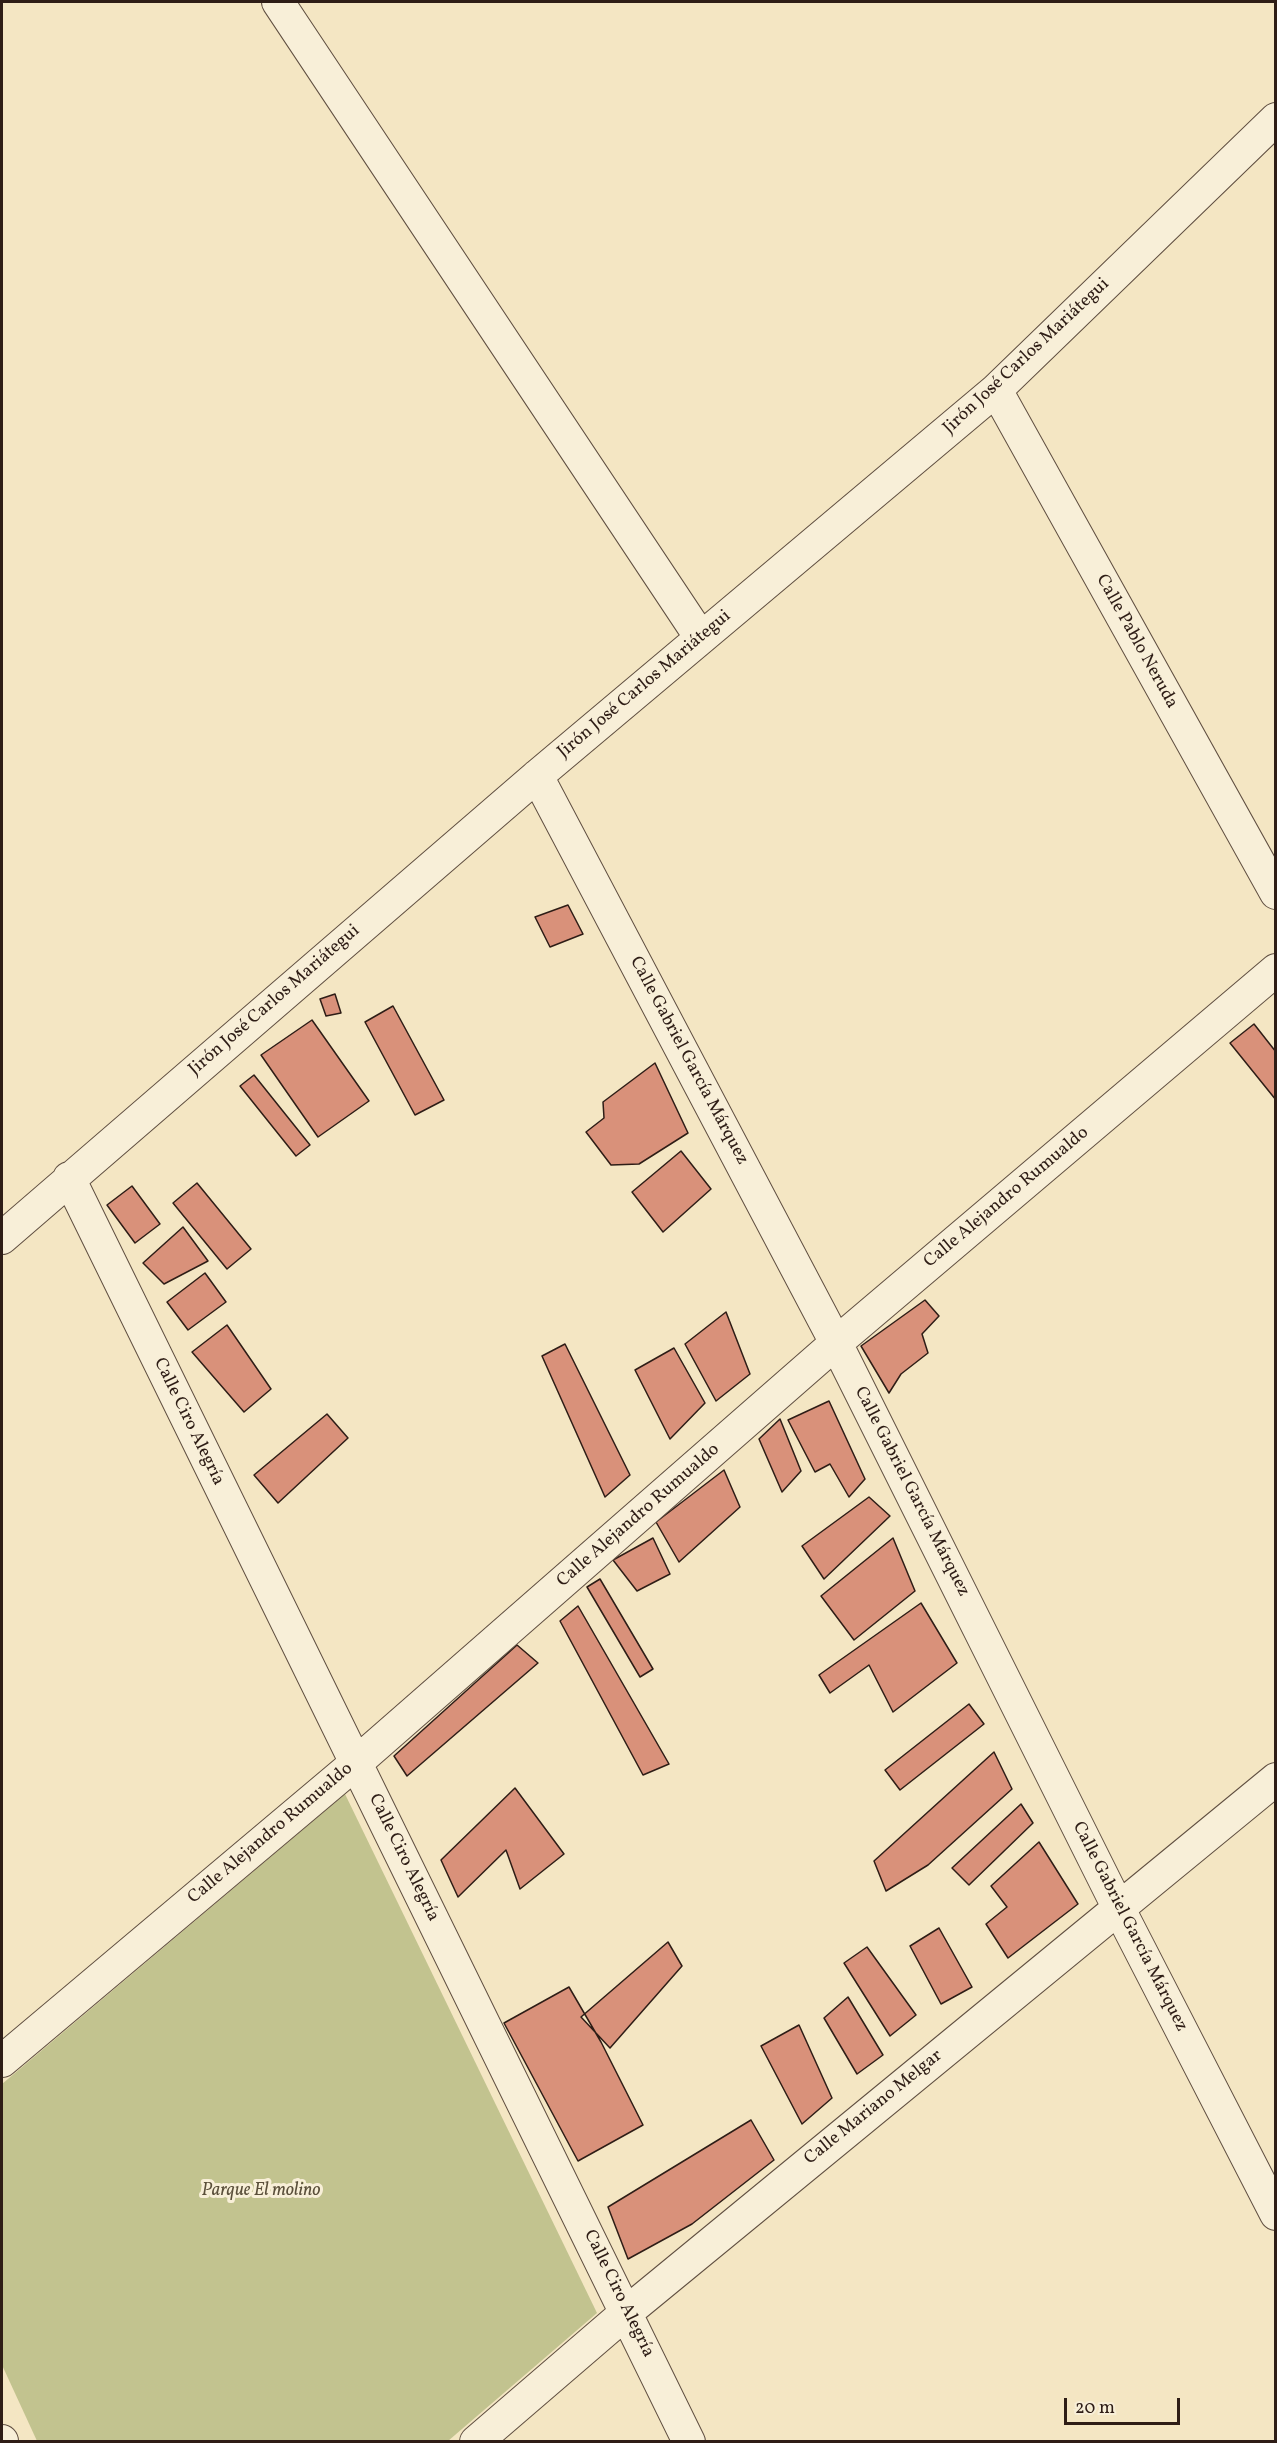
<!DOCTYPE html>
<meta charset="utf-8">
<style>
body{margin:0}
#map{position:relative;width:1277px;height:2443px;overflow:hidden;background:#f4e6c3;font-family:Vollkorn,serif}
canvas{display:block}
.frame{position:absolute;inset:0;border:3px solid #2e1d16;pointer-events:none}
.scale{position:absolute;left:1064px;top:2398px;width:116px;height:27px;box-sizing:border-box;border:3px solid #2e1d16;border-top:0;padding-left:8px;font-size:18px;line-height:21px;white-space:nowrap;color:#2e1d16;-webkit-text-stroke:4px #f8efd8;paint-order:stroke}
</style>
<div id="map">
<canvas width="1277" height="2443"></canvas>
<div class="frame"></div>
<div class="scale">20 m</div>
</div>
<script>
const c = document.querySelector('canvas').getContext('2d');
c.lineJoin = 'round';
function paint(path, color) { c.fillStyle = color; c.fill(path, 'evenodd'); }
function strokePath(path, color, width, dash) { c.strokeStyle = color; c.lineWidth = width; c.lineCap = dash ? 'butt' : 'round'; c.setLineDash(dash || []); c.stroke(path); }
function label(font, color, halo, rows, align = 'center') {
  c.font = font + ' Vollkorn,serif'; c.lineWidth = 6; c.setLineDash([]); c.textBaseline = 'middle'; c.strokeStyle = halo; c.fillStyle = color; for (const [text, x, y, turn = 0] of rows) {
    c.save(); c.translate(x, y); c.rotate((+turn || 0) * Math.PI / 180); c.textAlign = isNaN(turn) ? turn : align; if (halo) c.strokeText(text, 0, 0); c.fillText(text, 0, 0); c.restore();
  }
}
paint(new Path2D(`
 M345,1794L597,2313L448,2441H37L2,2365V2084Z`), '#c2c38f');
const building = new Path2D(`
 M568,905L583,934L550,947L535,917Z
 M335,994L341,1013L326,1016L320,999Z
 M393,1006L444,1100L415,1115L365,1022Z
 M312,1020L369,1101L318,1137L261,1055Z
 M1254,1024L1276,1052V1100L1230,1043Z
 M655,1063L688,1133L639,1164L611,1165L586,1132L604,1118L603,1102Z
 M254,1075L310,1145L296,1156L240,1086Z
 M681,1151L711,1189L663,1232L632,1192Z
 M197,1183L251,1249L227,1269L173,1203Z
 M132,1186L160,1224L135,1243L107,1205Z
 M183,1227L208,1261L164,1284L143,1263Z
 M205,1273L226,1302L188,1330L167,1302Z
 M925,1300L939,1316L922,1334L928,1353L901,1374L889,1393L861,1346Z
 M726,1312L750,1374L716,1401L685,1344Z
 M227,1325L271,1389L244,1412L192,1352Z
 M565,1344L630,1475L605,1497L542,1356Z
 M674,1348L705,1403L670,1439L635,1370Z
 M829,1401L865,1479L849,1497L830,1464L815,1472L788,1420Z
 M327,1414L348,1438L278,1503L254,1475Z
 M780,1419L801,1471L782,1492L759,1439Z
 M724,1470L740,1507L679,1562L656,1522Z
 M869,1497L890,1516L824,1579L802,1546Z
 M653,1538L670,1574L637,1591L613,1560Z
 M893,1538L915,1591L854,1640L821,1596Z
 M600,1579L653,1669L640,1677L587,1587Z
 M921,1603L957,1663L893,1712L869,1665L830,1693L819,1675Z
 M578,1606L669,1764L643,1775L560,1621Z
 M517,1645L538,1663L407,1776L394,1756Z
 M969,1704L984,1724L900,1790L885,1770Z
 M994,1752L1012,1789L928,1865L886,1891L874,1861Z
 M515,1788L564,1854L520,1889L506,1850L458,1897L441,1860Z
 M1021,1804L1033,1823L969,1885L952,1868Z
 M1039,1842L1078,1904L1008,1958L986,1924L1007,1907L991,1886Z
 M939,1928L972,1987L941,2004L910,1946Z
 M668,1942L682,1966L610,2048L581,2017Z
 M867,1947L916,2015L890,2036L844,1963Z
 M569,1987L601,2042L643,2125L578,2161L504,2023Z
 M848,1997L883,2055L857,2074L824,2018Z
 M799,2025L832,2098L802,2124L761,2046Z
 M751,2120L774,2160L692,2224L628,2259L608,2207Z`);
paint(building, '#d9917a');
strokePath(building, '#2e1d16', 1.5);
const street = new Path2D(`
 M278,2L701,638
 M996,390L1276,893
 M537,776L836,1343L1118,1907L1276,2214
 M69,1178L689,2442
 M2,1238L537,776L996,390L1276,119
 M2,2061L356,1763L836,1343L1276,970
 M2,2441V2442
 M476,2442L627,2312L1276,1779`);
strokePath(street, '#604f41', 34);
strokePath(street, '#f8efd8', 32);
label('18px', '#2e1d16', '#f8efd8', [
 ["Jirón José Carlos Mariátegui",1027,357,-43],
 ["Calle Pablo Neruda",1136,642,61],
 ["Jirón José Carlos Mariátegui",645,685,-40],
 ["Jirón José Carlos Mariátegui",275,1001,-41],
 ["Calle Gabriel García Márquez",688,1061,62],
 ["Calle Alejandro Rumualdo",1007,1198,-40],
 ["Calle Ciro Alegría",188,1422,64],
 ["Calle Gabriel García Márquez",911,1492,63],
 ["Calle Alejandro Rumualdo",639,1516,-41],
 ["Calle Alejandro Rumualdo",271,1834,-40],
 ["Calle Ciro Alegría",403,1858,64],
 ["Calle Gabriel García Márquez",1129,1927,63],
 ["Calle Mariano Melgar",874,2108,-39],
 ["Calle Ciro Alegría",618,2294,64]
]);
label('italic 18px', '#5a4f3a', '#f8efd8', [
 ["Parque El molino",261,2192]
]);
</script>
